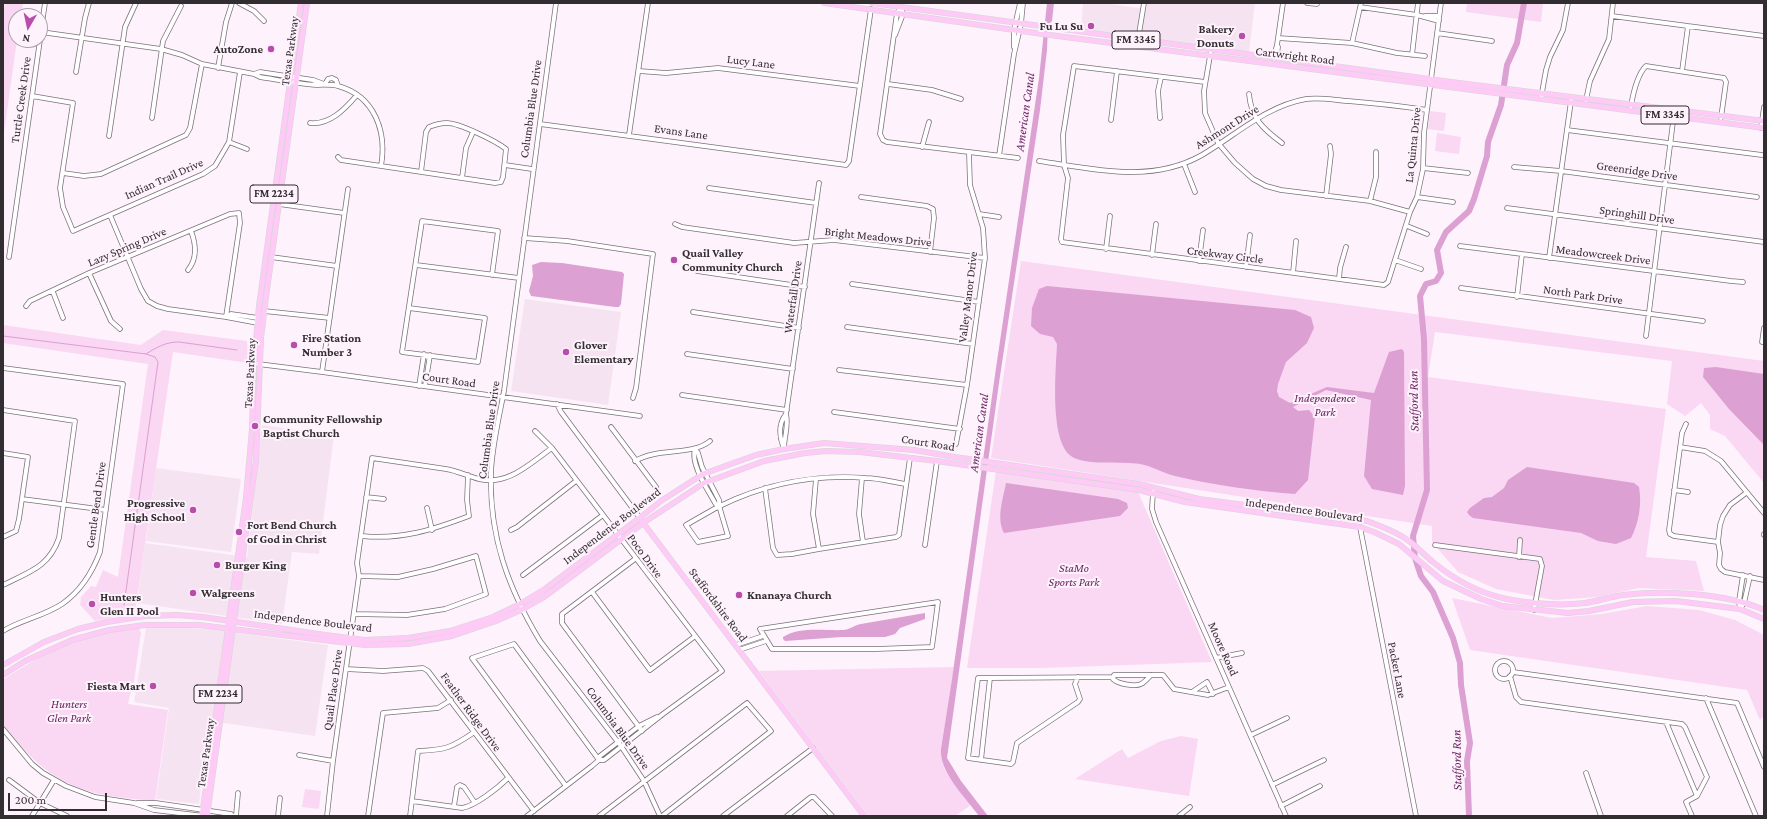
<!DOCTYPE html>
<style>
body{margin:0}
#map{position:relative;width:1767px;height:819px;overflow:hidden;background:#fef2fc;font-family:"Crimson Pro",serif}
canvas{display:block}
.frame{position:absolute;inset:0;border:4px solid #322d31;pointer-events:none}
.north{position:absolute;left:8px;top:8px;width:40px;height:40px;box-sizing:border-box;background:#fef2fc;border:1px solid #aca3ab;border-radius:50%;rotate:189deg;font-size:11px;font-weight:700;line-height:16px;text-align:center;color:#322d31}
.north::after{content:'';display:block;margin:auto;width:14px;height:18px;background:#b94dac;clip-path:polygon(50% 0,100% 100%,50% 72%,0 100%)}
.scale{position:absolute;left:8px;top:793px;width:99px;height:18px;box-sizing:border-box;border:2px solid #322d31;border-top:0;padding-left:5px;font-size:12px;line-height:14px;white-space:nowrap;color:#322d31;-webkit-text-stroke:3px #fef2fc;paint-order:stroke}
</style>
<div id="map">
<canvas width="1767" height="819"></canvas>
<div class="frame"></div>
<div class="north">N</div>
<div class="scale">200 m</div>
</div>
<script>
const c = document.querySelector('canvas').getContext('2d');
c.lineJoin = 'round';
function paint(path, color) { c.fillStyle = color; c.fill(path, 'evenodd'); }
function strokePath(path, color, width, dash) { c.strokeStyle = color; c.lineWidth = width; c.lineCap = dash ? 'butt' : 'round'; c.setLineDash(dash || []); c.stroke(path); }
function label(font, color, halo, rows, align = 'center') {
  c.font = font + ' "Crimson Pro",serif'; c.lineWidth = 4; c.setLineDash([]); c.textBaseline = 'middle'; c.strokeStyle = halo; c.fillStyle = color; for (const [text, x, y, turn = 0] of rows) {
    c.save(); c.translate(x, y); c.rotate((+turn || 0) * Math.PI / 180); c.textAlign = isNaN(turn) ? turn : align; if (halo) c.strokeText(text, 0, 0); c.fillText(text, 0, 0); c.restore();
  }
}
paint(new Path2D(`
 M1083,3H1103L1146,9L1147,3H1255L1249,52L1081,30Z
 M525,299L621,312L608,405L511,391Z
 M262,425L334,435L319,554L292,552L282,624L137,603L145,543L247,557Z
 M156,468L241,479L231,552L146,541Z
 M151,626L208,629L328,645L315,736L210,721L199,804L156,799L169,708L134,702L146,628Z`), '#f6e3f2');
paint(new Path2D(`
 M5,3H23L21,16H16V40H17L3,140V14Z
 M1467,3H1543L1541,22L1466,12Z
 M1430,111L1446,113L1444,131L1428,129Z
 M1437,133L1461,137L1459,154L1435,151Z
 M1021,261L1764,361V483L1725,436L1710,429V415L1701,403L1685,416L1667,404L1672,361L1435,332L1428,377L1666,409L1646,557L1696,561L1704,591L1639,588L1598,597L1554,600L1496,589L1458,572L1432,542V526L991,458Z
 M3,325L141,345L163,330L247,341L248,363L173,352L135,613L95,621L80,605L81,597L91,586L96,587L103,570L118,577L148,364L3,343Z
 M996,471L1138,492L1212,662L1041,668H967Z
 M1452,598L1552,618L1602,614L1647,606L1699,610L1735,620L1764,635V716L1760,720L1747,690L1470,650Z
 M135,628L139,629L141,632L133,689L130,695L128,704L168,710L155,801C98,796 64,792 23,749C16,743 6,732 3,723C1,714 3,690 3,680C33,659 71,640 107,631C116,629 126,629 135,628Z
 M954,667L941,749L944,768L971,805L955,816H868L759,671Z
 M1181,736L1198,739L1189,796L1075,779L1122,749L1128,758L1161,741Z
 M305,789L321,791L319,809L302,807Z`), '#fad7f3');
paint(new Path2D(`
 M1047,3H1054L1052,21L1048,25L1047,50L1040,110L999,383L947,758L961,781L988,816H979C966,798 939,772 941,749L952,679L996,368L1039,78Z
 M541,262L562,263L622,272L624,274L621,304L619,307H615L531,296L529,291L533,276L532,265Z
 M1047,286L1295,310L1311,317L1314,328L1307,343L1286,362L1278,384L1277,391L1279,397L1290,403L1327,387L1374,393L1389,352L1402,349L1404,352L1405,486L1403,495L1372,489L1364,476L1371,400L1326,390L1293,407L1298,411L1309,410L1315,417L1308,480L1295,494C1255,491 1213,485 1175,476C1163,473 1152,466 1140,464C1123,461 1084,466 1071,456C1049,440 1056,369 1057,344L1053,337L1040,334L1031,326L1032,308L1039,289Z
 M1716,367L1764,374V445L1729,409L1703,377L1704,368Z
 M1527,467L1634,483L1639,487C1642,504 1639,523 1631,538L1616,544L1598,541L1581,533L1473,518L1469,515L1467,512L1470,508L1484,498L1492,497L1504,488L1508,480Z
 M1006,483L1118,499L1127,503L1128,508L1120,516L1004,533C996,518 1003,499 1006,483Z
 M925,613V619L900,628L895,634L885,637H842L785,641L783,639V637C800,626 825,631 843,630C849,630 855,625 861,624C882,620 904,617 925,613Z`), '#dca0d2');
strokePath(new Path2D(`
 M3,336L146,354C157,347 166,342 179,342L237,350
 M124,605L158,362L155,357L146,354`), '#dca0d2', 1);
strokePath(new Path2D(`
 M1469,816L1467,761L1470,743L1461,685L1460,663L1453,638L1433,592L1421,576L1415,558L1413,536L1427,490L1424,339L1420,296L1426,284L1436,281L1441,273L1437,250L1446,232L1469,211L1474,199L1487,156L1488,142L1501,105L1507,65L1517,43L1524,3`), '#dca0d2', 6);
const minor = new Path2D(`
 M239,3L254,11L264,21
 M556,3L504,391C499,418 492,446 491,473C489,536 508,588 540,641L621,746L644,781L660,816
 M1307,3L1317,4
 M901,7L897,13L880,134L883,140L887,142L1018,158
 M1360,7L1417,15L1439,21
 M1425,16H1439
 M1612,16L1764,36
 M41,32L161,49L182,55L202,64L254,74L260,77C279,80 298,84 317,85C324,85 331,84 338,86C375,96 387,132 381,166
 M1437,33L1492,41
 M895,35L903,14L901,7
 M40,37L45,3
 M1278,38L1352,43L1397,53L1425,56
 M1352,43L1361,3
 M1137,46L1144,3
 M1014,47V30L1020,3
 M1211,50L1204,91L1205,113L1218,143L1235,163L1253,179L1266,186L1281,190L1370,201L1410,212
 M1412,55L1418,3
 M1275,58L1277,55L1278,47L1277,45
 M1274,59V55L1277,45L1283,3
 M218,68L226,22L232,3
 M639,71L666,73L718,68L860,86
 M1682,71L1688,26
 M76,72L85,18L89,3
 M254,74L260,72L313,80L324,84
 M1205,82L1074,66L1063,135L1064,165L1068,178L1061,239L1062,242L1384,285L1388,282L1410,212L1417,197L1423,169L1424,133L1441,3
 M325,84L328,79L332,78L336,80L338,86
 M888,84L932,90L961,99
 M1249,94C1251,118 1263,129 1282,143
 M32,96L73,103L60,188L63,207L73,231L203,174L215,166L229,142L240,72
 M1541,98L1546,70L1550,57L1563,30L1568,3
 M1586,100L1590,81L1609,39L1613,3
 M1631,106C1633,94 1637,75 1646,66L1724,78L1726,82L1721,118
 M152,118L163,41L181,6
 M1160,118L1158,91L1161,77
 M1111,120L1117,71
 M310,123C330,125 345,109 357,95
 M540,124L846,165L849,161L871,9
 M1761,128L1764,107
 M1567,130L1762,155
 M629,135L648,3
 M109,136L125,27L136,3
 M229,142L247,149
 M922,147L929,122
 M999,156L1014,54L1021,24L1023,3
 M338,157L341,160L495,183L501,182L503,177L506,149C496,141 459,123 447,123C441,123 434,125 429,127L426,132L421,172
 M1039,161C1094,169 1151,184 1202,155C1236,135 1266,106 1306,99C1319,97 1335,100 1348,101C1374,103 1400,106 1427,110
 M1184,164L1195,192
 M505,165L532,169
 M1514,167L1561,171L1757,197
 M1423,168L1468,173
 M63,173L84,176L101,174L186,135L190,128L202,64
 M462,178L466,148L473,132
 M709,188L816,203
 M1326,196L1331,154L1330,146
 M861,197L927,206L933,209L934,218L930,252
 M1417,197L1453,202
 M1370,201L1376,177V152
 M279,204L344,213
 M1507,208L1764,242
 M979,214L999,217
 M110,215L141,289L148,301L157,306L168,309L226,317L258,323
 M675,224L682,227L794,243L834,240L985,258
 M1407,226L1427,234
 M524,238L567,241L653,254L636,388L633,398
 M1460,246L1731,281L1743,282
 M1106,249L1110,216
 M1152,255L1156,224
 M9,257L40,40
 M271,257L337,266
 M1549,258L1571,101
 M1395,260L1421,269
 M1199,261L1203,230
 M416,265L519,278
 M1246,267L1250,235
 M188,270C197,259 196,244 191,231
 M697,271L805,287
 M89,273L111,321L120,329
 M1293,273L1296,241
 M1339,279L1340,268L1346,247
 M852,284L979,302
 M1461,288L1703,321
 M53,292L63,318
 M1517,297L1522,254
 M26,306L30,301L89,273L230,214L239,213L240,223L226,317
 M409,308L485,318L478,362L402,352L422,221L498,231L492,275
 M264,311L330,318
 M693,312L799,328
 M226,317L231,314L258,318
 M847,327L973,344
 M1764,328L1762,342H1764
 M1646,336L1674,114
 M687,354L793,369
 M258,364L322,372L640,416
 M3,368L123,384L100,552C92,573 81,591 62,604C44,616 21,620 3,631
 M839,370L967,385
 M322,372L348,189
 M419,386L424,354
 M425,386L430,355
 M682,395L787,410
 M557,404L561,412L640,518
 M3,410L75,421L59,538C49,567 29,572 3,585
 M834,412L960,429
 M1686,424L1682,433L1669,530L1670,534L1674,536L1718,542
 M611,427L656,487
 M535,431L552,448L722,671L663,714L604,760H599
 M956,444L967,385L985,258L983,228L970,185L969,153
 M783,446C779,435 779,423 786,414
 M1680,447L1705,451L1721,461L1764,513
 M784,449C784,437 789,425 786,414L819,183
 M3,453L28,457L19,519L16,531L3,537
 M635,461C659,447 692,456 710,441
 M862,478L859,514L863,542
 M816,479L813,514L819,549
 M765,488L773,548L777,555L792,554L819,549L896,537L899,535L910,458
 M1674,490L1688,492
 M1153,492L1152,509L1156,522L1286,816
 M1746,493L1730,505L1723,516L1720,525L1718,542L1720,553L1719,565L1721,569L1725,572L1764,580
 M366,497L384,499
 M22,499L106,510
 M427,508L432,530
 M720,509L715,503C708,490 690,464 695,449L698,453L702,467L719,500L720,509L728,536L698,542L686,525L714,509L720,506C765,484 816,474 866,478C879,478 892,482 905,484
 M1360,527L1416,816
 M511,530L517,527L576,481
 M1764,535V534
 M362,536C401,540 432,530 469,516L467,500L468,475
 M925,545L937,461
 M1435,545L1540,559L1542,566L1534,610
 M1519,557L1520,540
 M635,559L562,614V623L642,731
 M523,575L603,515
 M1743,575L1739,601L1740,609L1744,603L1750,576
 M592,592L650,670L694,637
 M938,602L932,647L876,649H772L760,629Z
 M354,614L407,615L445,609L486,594L476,556L433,569L398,577L359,576
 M736,645L763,636
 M739,650L766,641
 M1216,658L1242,653
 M1495 670a9 9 0 1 1 18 0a9 9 0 1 1-18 0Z
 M346,669L383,671L423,668L428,671L534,811
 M1513,672L1737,703L1764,767
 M1151,675C1148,678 1145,682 1141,684C1135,687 1118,684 1113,679L1114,675H1163L1174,689L1208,695L1229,687
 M1510,676L1516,697L1521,702L1682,724L1685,727L1707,777L1697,796L1686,802L1692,816
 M1078,677L1075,684L1080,699L1078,702L1017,743L1013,762L1011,764L968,758L978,678H990L1113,677
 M1192,692L1207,682L1213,694
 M1706,698L1756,816
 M1666,722L1697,796
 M3,729L32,764L43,773L66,786L95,797L134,803L154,810L204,816
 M1251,735L1287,718
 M299,755L333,761
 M981,760L990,678
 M1586,773L1601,816
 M9,780L40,803L67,816
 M1272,785L1324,760
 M566,786L472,658L514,644L599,760
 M412,801L462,808C475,806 498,788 508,778
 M137,803H156L231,814L233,816
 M454,806L457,787L460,785L464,787L475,803
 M1281,806L1320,786
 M32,816L54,780
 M236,816L238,793
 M278,816L280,798
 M327,816L333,761L359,576L357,563L372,458L446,469C458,471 467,476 479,479C508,486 529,464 552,448
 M368,816L383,713L438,708L451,700
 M410,816L418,751C445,750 451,748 473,733
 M527,816L592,766L599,760L600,756L639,726L657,717
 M599,816L747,703L771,731L662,816
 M723,816L813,748
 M787,816L811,797H814L832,816
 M1179,816L1190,807`);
const major = new Path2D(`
 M824,3L1050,35L1764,128
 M872,3L1451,82L1764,121
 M641,520L864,816
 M3,665L44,642L78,629L107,622L145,616L177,615L203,617L325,635L365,640L408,638L450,631L493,617L520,604L545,589L637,520L661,501L703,474L756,455L784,449L824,443L914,450L955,457L1139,484L1199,499L1367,521C1380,526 1392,530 1403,537C1415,544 1423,554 1433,562C1456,581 1483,595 1512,600C1536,604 1561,606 1585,603C1598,601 1610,597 1623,595C1663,590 1727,593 1764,610
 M3,675L25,661L72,640L109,630L145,625H199L365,645L408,644L452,636L496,621L523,609L544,597L643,523L704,483L764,461L805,453L826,451L860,452L937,461L1139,490L1185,502L1360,527L1374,532L1399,544L1443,581L1481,599L1503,606L1568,613L1589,611L1633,602L1676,601L1740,609L1764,619
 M202,816L246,498L252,429L254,364L259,306L301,3
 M207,816L256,460L261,338L266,297L307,3`);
strokePath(minor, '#7c727a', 5.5);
strokePath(major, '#d6d5d6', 6);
strokePath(minor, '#fff', 4);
strokePath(major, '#fdcbf5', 5);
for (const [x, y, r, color] of [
 [1091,26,4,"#b94dac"],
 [1242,36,4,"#b94dac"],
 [271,49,4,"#b94dac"],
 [674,260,4,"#b94dac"],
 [294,345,4,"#b94dac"],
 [566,352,4,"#b94dac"],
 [255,426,4,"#b94dac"],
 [193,510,4,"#b94dac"],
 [239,532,4,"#b94dac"],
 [217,565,4,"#b94dac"],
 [193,593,4,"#b94dac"],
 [739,595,4,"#b94dac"],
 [92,604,4,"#b94dac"],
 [153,686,4,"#b94dac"]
]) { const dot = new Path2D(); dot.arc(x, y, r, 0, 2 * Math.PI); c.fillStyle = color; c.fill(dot); strokePath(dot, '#fef2fc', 1.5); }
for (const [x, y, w] of [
 [1136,40,48],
 [1665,115,48],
 [274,194,48],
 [218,694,48]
]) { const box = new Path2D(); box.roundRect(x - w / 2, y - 9, w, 18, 3); c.fillStyle = '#fef2fc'; c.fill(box); strokePath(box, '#322d31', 1); }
label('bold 11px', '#322d31', null, [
 ["FM 3345",1136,40],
 ["FM 3345",1665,115],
 ["FM 2234",274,194],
 ["FM 2234",218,694]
]);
label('bold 12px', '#322d31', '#fef2fc', [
 ["Fu Lu Su",1083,26,"right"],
 ["Bakery",1234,29,"right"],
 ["Donuts",1234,43,"right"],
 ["AutoZone",263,49,"right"],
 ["Quail Valley",682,253],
 ["Community Church",682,267],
 ["Fire Station",302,338],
 ["Number 3",302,352],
 ["Glover",574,345],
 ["Elementary",574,359],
 ["Community Fellowship",263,419],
 ["Baptist Church",263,433],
 ["Progressive",185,503,"right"],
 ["High School",185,517,"right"],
 ["Fort Bend Church",247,525],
 ["of God in Christ",247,539],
 ["Burger King",225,565],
 ["Walgreens",201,593],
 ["Knanaya Church",747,595],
 ["Hunters",100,597],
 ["Glen II Pool",100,611],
 ["Fiesta Mart",145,686,"right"]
], 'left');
label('12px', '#322d31', '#fef2fc', [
 ["Texas Parkway",290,51,-82],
 ["Cartwright Road",1295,56,7],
 ["Lucy Lane",751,62,7],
 ["Turtle Creek Drive",21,100,-82],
 ["Columbia Blue Drive",531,109,-82],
 ["Ashmont Drive",1227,127,-32],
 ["Evans Lane",681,132,8],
 ["La Quinta Drive",1413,145,-84],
 ["Greenridge Drive",1637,171,8],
 ["Indian Trail Drive",164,179,-24],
 ["Springhill Drive",1637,215,8],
 ["Bright Meadows Drive",878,237,6],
 ["Lazy Spring Drive",127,247,-23],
 ["Creekway Circle",1225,255,7],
 ["Meadowcreek Drive",1603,255,7],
 ["North Park Drive",1583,295,8],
 ["Waterfall Drive",793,297,-82],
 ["Valley Manor Drive",968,297,-83],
 ["Texas Parkway",250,373,-87],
 ["Court Road",449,380,8],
 ["Columbia Blue Drive",489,430,-82],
 ["Court Road",928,443,9],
 ["Gentle Bend Drive",96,505,-82],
 ["Independence Boulevard",1304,510,8],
 ["Independence Boulevard",612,526,-37],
 ["Poco Drive",645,556,54],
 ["Staffordshire Road",718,605,53],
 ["Independence Boulevard",313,621,7],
 ["Moore Road",1223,649,66],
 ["Packer Lane",1397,670,79],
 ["Quail Place Drive",333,690,-82],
 ["Feather Ridge Drive",471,712,54],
 ["Columbia Blue Drive",618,728,54],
 ["Texas Parkway",206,753,-82]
]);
label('italic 12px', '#621c5a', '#fef2fc', [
 ["Independence",1325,398],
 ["Park",1325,412],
 ["StaMo",1074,568],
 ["Sports Park",1074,582],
 ["Hunters",69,704],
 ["Glen Park",69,718]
]);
label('italic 13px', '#6d2765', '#fef2fc', [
 ["American Canal",1025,112,-82],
 ["Stafford Run",1414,401,-91],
 ["American Canal",979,433,-82],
 ["Stafford Run",1457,760,-91]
]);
</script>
